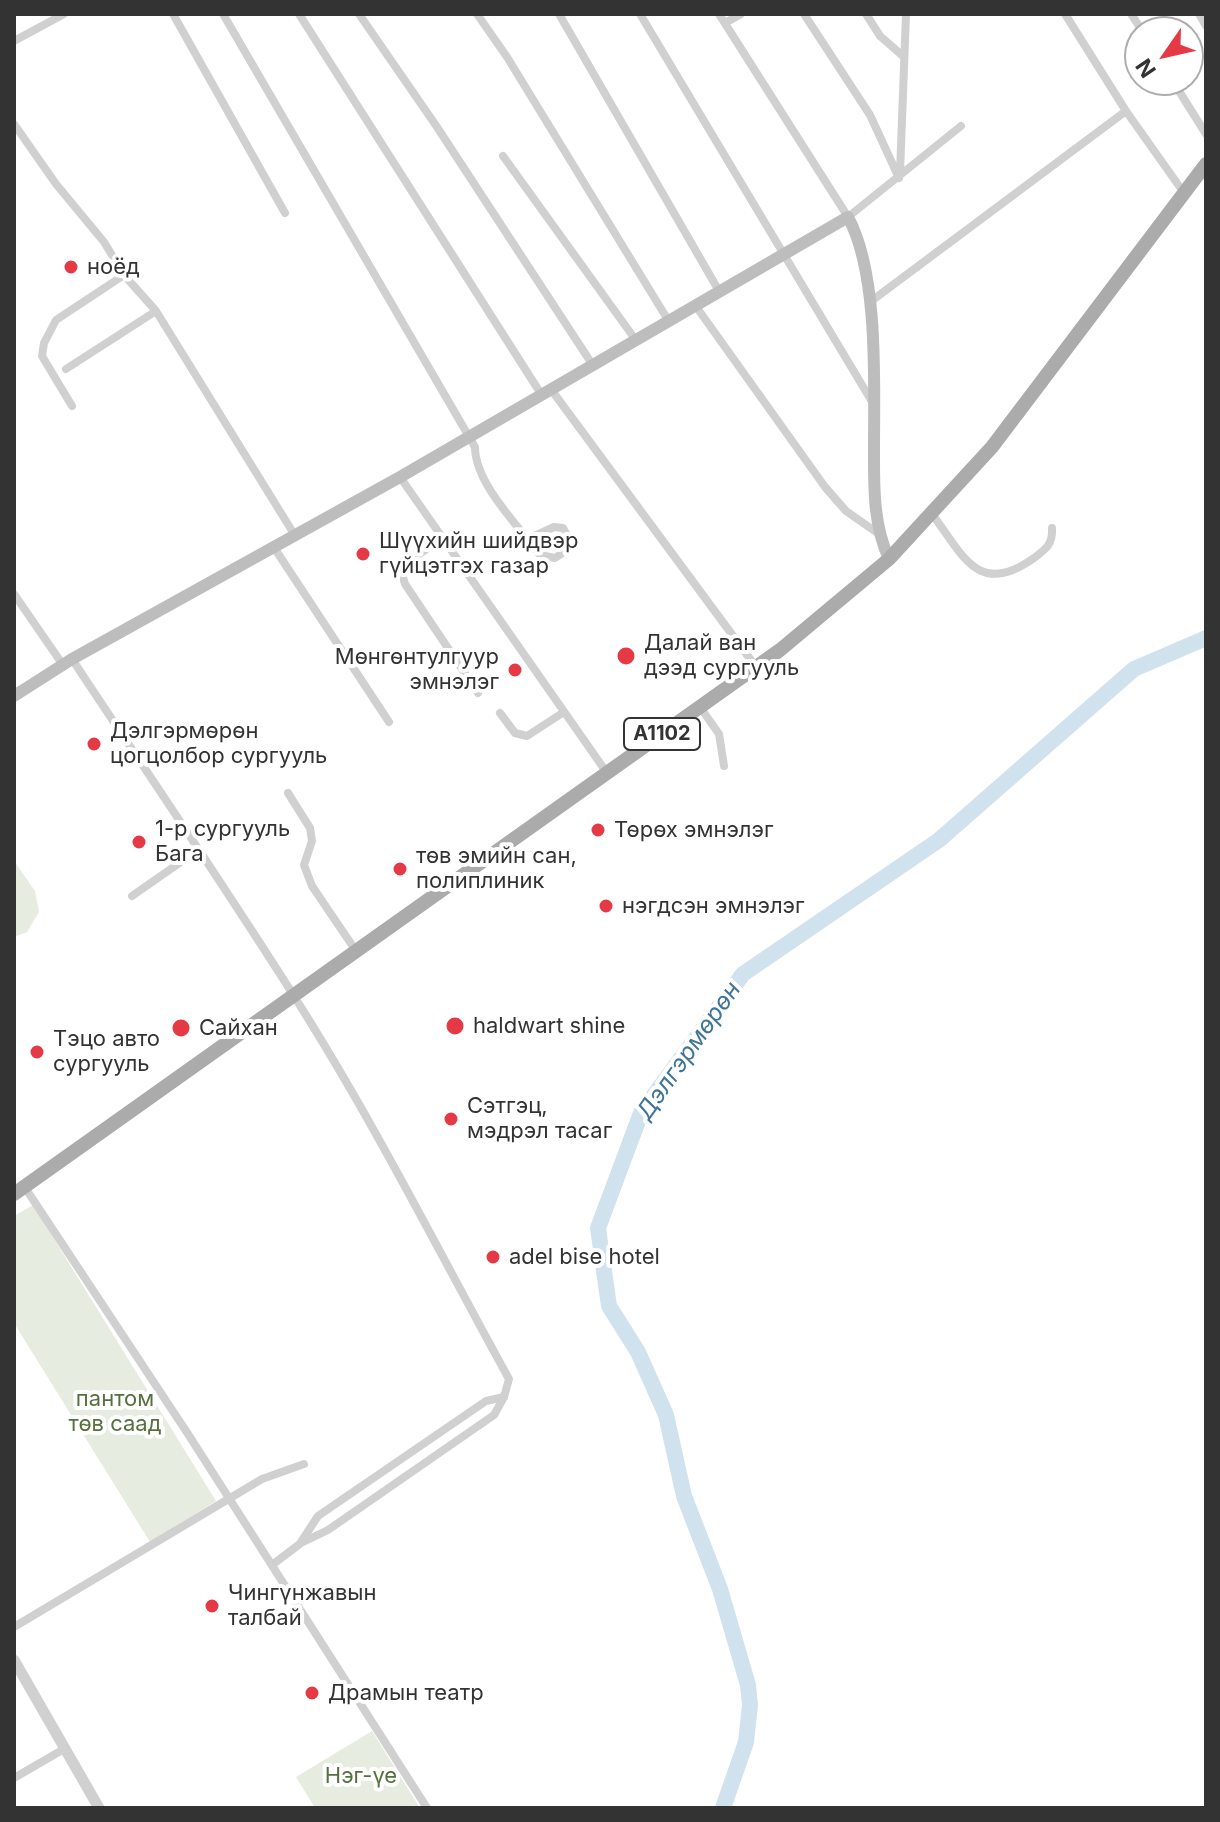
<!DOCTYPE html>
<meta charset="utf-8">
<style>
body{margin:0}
#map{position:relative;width:1220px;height:1822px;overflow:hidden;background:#fff;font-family:Inter,sans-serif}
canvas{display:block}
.frame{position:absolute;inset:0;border:16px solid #333;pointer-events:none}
.north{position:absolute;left:1124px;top:16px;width:80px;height:80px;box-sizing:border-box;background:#fff;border:2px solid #adadad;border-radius:50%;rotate:236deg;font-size:22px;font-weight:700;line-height:32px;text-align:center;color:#333}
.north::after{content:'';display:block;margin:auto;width:28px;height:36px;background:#e63946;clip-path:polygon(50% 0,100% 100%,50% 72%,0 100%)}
</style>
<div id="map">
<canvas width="1220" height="1822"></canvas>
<div class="frame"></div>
<div class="north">N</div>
</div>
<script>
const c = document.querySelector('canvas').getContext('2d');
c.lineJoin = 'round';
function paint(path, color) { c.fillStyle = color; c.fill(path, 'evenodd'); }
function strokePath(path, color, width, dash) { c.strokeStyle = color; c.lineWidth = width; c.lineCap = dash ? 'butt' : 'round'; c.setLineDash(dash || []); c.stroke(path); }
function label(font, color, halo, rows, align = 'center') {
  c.font = font + ' Inter,sans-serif'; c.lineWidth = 8; c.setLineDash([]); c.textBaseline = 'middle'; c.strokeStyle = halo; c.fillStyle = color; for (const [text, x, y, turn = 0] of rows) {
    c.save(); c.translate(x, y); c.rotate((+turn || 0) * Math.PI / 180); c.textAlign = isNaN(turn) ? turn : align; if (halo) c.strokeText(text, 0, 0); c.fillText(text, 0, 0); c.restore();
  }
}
paint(new Path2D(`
 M14,861L35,891L39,912L27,932L14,937Z
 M33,1205L216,1501L150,1542L14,1323V1216Z
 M372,1731L420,1808H315L296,1777Z`), '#e6ecdf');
strokePath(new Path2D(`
 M723,1808L746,1742L750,1705L748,1685L720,1589L684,1496L666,1415L638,1352L609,1306L598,1228L641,1113L743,974L939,840L1134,669L1206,638`), '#cfe2ee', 16);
strokePath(new Path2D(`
 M173,14L285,213
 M223,14L475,447C475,484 519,526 540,555L555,558L564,552L570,541L563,528L554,527L528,539
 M299,14L541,394
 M359,14L437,127L592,364
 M477,14L507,57L668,320
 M559,14L719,291
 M640,14L874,405
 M719,14L848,217L961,126
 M804,14L870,115L899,178
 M866,14L880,36L904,57
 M1065,14L1126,111L1184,193
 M1131,14L1143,32
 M1199,14L1206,26
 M725,23L741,14
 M14,41L64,14
 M1172,80L1206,134
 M14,124L56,184L104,242L124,275L156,311L294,534
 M503,156L635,339
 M900,173L906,14
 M870,302L1126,111
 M695,305L825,487L846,511L879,534
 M66,369L156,311
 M550,388L756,667
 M72,406L42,356L44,343L56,320L124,275
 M400,477L607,773
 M932,514C963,555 978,598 1034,558C1046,549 1053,544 1052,528
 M442,538L411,560L401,571L405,584L478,693
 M273,546L389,722
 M14,594L63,665
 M72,659C146,771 221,881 292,993C372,1118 438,1250 509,1379L504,1397L494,1415L328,1530L301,1543L272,1565
 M700,707L719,734L724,766
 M500,713L515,733L527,736L564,712
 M288,793L310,828L312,841L304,865L312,886L356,951
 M132,896L198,850
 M24,1186L188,1434L427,1808
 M301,1542L318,1516L486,1401L504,1397
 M14,1627L262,1479L304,1464
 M14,1778L64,1749`), '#d0d0d0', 8);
strokePath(new Path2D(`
 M14,1660L99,1808`), '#d0d0d0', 11);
strokePath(new Path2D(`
 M14,696L72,659L400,477L848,217C879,274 874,384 874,449C874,487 873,524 889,559`), '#bdbdbd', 12);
strokePath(new Path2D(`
 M14,1194L780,650L889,559L992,447L1206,164`), '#ababab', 14);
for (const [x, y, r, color] of [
 [71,267,8,"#e63946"],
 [363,554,8,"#e63946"],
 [626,656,10,"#e63946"],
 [515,670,8,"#e63946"],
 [94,744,8,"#e63946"],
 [598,830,8,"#e63946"],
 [139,842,8,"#e63946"],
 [400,869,8,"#e63946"],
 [606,906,8,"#e63946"],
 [455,1026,10,"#e63946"],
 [181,1028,10,"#e63946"],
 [37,1052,8,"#e63946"],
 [451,1119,8,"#e63946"],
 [493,1257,8,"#e63946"],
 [212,1606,8,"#e63946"],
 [312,1693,8,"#e63946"]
]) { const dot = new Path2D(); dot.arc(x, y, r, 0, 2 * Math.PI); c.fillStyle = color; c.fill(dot); strokePath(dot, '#fff', 3); }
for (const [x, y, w] of [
 [662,734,76]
]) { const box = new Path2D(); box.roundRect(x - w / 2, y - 16, w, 32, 6); c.fillStyle = '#fff'; c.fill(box); strokePath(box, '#333', 2); }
label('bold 20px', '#333', null, [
 ["A1102",662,734]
]);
label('22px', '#333', '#fff', [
 ["ноёд",87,267],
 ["Шүүхийн шийдвэр",379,541],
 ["гүйцэтгэх газар",379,566],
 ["Далай ван",644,643],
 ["дээд сургууль",644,668],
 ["Мөнгөнтулгуур",499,657,"right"],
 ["эмнэлэг",499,682,"right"],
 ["Дэлгэрмөрөн",110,731],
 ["цогцолбор сургууль",110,756],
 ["1-р сургууль",155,829],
 ["Бага",155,854],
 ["Төрөх эмнэлэг",614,830],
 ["төв эмийн сан,",416,856],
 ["полиплиник",416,881],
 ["нэгдсэн эмнэлэг",622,906],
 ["haldwart shine",473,1026],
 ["Сайхан",199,1028],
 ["Тэцо авто",53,1039],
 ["сургууль",53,1064],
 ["Сэтгэц,",467,1106],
 ["мэдрэл тасаг",467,1131],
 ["adel bise hotel",509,1257],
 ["Чингүнжавын",228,1593],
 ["талбай",228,1618],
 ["Драмын театр",328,1693]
], 'left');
label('22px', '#56703f', '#fff', [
 ["пантом",115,1399],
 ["төв саад",115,1424],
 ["Нэг-үе",361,1776]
]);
label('italic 24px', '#3f7597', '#fff', [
 ["Дэлгэрмөрөн",689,1051,-55]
]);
</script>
